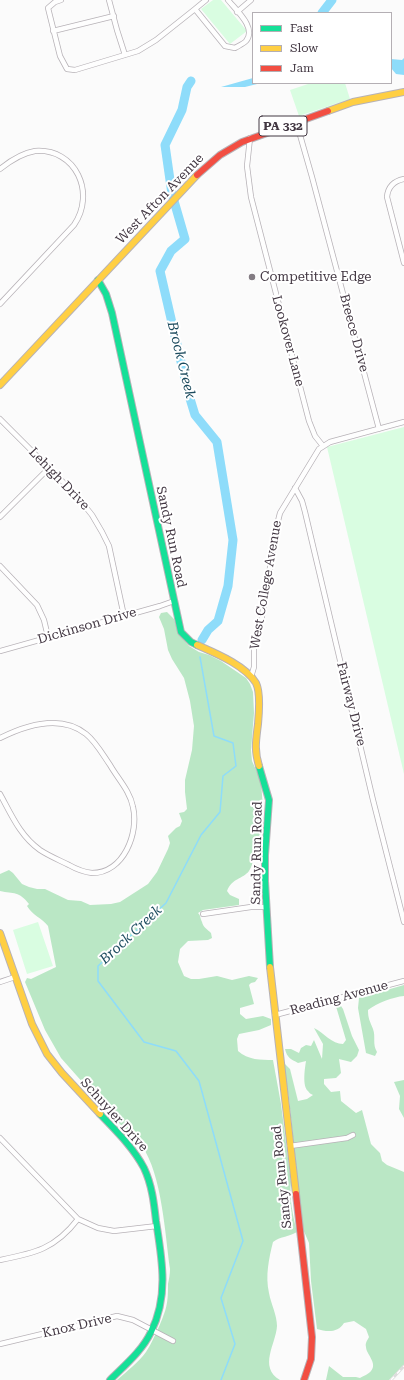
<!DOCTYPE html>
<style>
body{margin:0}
#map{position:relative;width:404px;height:1380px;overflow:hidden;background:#fbfbfb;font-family:"Roboto Serif",serif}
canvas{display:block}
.legend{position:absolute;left:252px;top:12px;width:140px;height:72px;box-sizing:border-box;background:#fff;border:1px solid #b4afb4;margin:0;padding:5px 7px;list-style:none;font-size:12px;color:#433843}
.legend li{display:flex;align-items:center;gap:8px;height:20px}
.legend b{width:20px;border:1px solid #b4afb4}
</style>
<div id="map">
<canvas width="404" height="1380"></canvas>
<ul class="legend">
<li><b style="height:5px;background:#16e098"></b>Fast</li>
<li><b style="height:5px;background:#ffcf43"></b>Slow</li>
<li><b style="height:5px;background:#f24e42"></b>Jam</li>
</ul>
</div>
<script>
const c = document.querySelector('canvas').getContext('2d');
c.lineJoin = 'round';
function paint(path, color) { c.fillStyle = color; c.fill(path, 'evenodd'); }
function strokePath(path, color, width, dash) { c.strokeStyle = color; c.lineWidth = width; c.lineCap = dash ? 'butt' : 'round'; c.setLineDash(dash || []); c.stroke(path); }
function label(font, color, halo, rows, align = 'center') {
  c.font = font + ' "Roboto Serif",serif'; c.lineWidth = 4; c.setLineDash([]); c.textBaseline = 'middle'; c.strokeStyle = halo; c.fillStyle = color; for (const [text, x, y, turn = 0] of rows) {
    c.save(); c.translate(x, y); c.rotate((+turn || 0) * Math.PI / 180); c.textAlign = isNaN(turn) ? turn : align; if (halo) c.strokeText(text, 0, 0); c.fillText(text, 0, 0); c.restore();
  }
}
paint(new Path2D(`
 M213,0H221L247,31L230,44L201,9Z
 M311,83H345L350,99L299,116L290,90Z
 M404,427V774L327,447Z
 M38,922L53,966L27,974L13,930Z`), '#d9fde1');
paint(new Path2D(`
 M167,612L174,619L179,634L189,646L199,652L209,655L221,661L246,678L250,684L253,692L254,713L251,750L252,761L261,781L263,809L260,823L261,845C254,853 254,863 249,871C243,879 232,878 227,891L230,895L239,899V905L203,910L198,913C201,916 200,918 202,922C203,927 208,930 211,933L212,938L208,940L188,941L180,949L178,962L184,976L191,979H199L217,976L232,980L249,976L258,978L255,982L251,983L249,985L254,1004L240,1008V1014L246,1019L263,1016L271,1019V1025L259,1030L239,1034L237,1039L238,1051C248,1060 261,1060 273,1060L281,1104L291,1182C289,1198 293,1216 297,1232C289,1237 281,1236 273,1242C269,1258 265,1276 269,1293C271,1304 277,1315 277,1326C276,1344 258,1367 280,1380H117C127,1371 138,1363 146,1352C151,1345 161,1323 164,1314C168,1304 168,1294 168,1284C169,1279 170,1274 170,1269C165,1233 162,1175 142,1146L116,1120L61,1058L45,1030L25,982L27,978L31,979L56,967L48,926C42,918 32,915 27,906L29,904C19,891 14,894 0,891V874L9,870L13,873L22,884L29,887L37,889H45L68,900L81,901L90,905L111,904L120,902L148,884L157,872L168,849L170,843L168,836L176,828L180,826L182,821L179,813L184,812L187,809L185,792V780L192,750L194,726L190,701L184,678L172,659L168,650L164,629L159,617L161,613Z
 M404,985V996C393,997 377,1003 368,1010C368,1019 370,1021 373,1029C376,1037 372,1044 377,1052L375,1056L366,1053L358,1008L359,998Z
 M335,1003H339L343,1009L352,1036L359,1050L357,1056L351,1062L339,1059L341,1073L336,1078L324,1079V1084L331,1092L340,1091L341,1101L356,1113L362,1110L371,1144L380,1153L382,1161L387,1165L404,1172V1365L389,1380H326L329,1366L343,1377H356L360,1378C363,1376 369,1374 371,1371C378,1363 366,1354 366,1347C365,1343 367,1341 369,1337L366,1329L354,1321L344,1323C338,1333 327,1332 317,1329L311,1281L309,1243L303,1229L289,1099L283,1062L290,1069L298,1101L307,1099L313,1095C311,1094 309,1093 308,1091C302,1086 305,1068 306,1061L298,1063C291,1059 287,1058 285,1049H291L299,1053L301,1048L306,1045L311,1046L314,1040L322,1059L323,1044L314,1028C324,1033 332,1044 343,1044L346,1040Z
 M404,1080V1118L399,1109L400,1096L394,1082Z`), '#bae7c5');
paint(new Path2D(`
 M404,58V75L396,74L391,68V59L402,60Z
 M253,78V83H261L245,87H221Z`), '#8edcfa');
strokePath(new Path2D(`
 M200,657L214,736L233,743L236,766L223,776L220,812L201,835L166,903L98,966V981L144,1042L176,1051L199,1081L243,1241L221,1298L235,1344L221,1380`), '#8edcfa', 1.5);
strokePath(new Path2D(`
 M322,13L332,0
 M191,81L187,87L182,110L165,145L172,194L185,239L171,251L160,271L188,392L195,415L217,442L233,540L228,586L218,621L208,630L202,640`), '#8edcfa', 9);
const street = new Path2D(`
 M61,0L55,2L48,8L60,56L67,69L75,70L138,51L156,40L195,9L225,46L235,48C238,46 243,44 246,41C257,28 236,10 228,0
 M109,0L117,30L125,55
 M195,9L206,0
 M237,12L251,0
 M53,31L114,16
 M296,121L312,177L379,429
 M250,138L247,166L251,197L309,421L315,436L323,446
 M0,169C10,161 22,153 35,151C76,148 96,193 74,225L0,304
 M404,179C394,181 388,186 387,197L404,263
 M0,419L76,495L92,515L102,532L109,546L124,616
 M295,488L302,501L305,512L373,800L404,922
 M0,517L49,468
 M0,566L37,605L44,620L48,637
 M0,651L160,606L174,601
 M251,677L254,667V648L261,622L277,525L280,513L319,449L330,442L404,422
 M0,738C26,725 61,714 86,734C96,742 103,755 110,765C118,779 130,791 133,807C139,833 124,873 92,873C84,872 76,869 69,865C59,860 49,856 40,850C20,836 11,814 0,794
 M203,914L251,907H267
 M0,982L15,977
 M275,1015L404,981
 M0,1138L78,1219L98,1228L114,1231L157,1226
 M290,1146L347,1138L353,1135
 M0,1260C35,1253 55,1249 78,1219
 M0,1344L117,1316L133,1320L173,1341`);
const fast = new Path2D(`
 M98,280L106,294L112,313L181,632L191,642L197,645
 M259,766L269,800L265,855V881L270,967
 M100,1114C116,1131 133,1147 144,1168C152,1185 154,1203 156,1221C162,1259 169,1296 151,1332C142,1351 125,1365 110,1380`);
const slow = new Path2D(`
 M328,111L353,102L404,92
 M0,385L197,175
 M197,645C215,653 245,665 256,683C261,693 259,713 258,724C256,741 254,749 259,766
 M0,933L32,1024L47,1054L62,1073L100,1114
 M270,967L296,1194`);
const jam = new Path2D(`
 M197,175L220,155L242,142L328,111
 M296,1194L312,1337L311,1359L304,1380`);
strokePath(street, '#b7b2b7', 6);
strokePath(fast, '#b7b2b7', 8);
strokePath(slow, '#b7b2b7', 8);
strokePath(jam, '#b7b2b7', 8);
strokePath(street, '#fefefe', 4.5);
strokePath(fast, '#16e098', 6);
strokePath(slow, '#ffcf43', 6);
strokePath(jam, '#f24e42', 6);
const rail = new Path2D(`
 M391,1380L404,1366`);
strokePath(rail, '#ddd', 3);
strokePath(rail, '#fff', 1.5, [4.5]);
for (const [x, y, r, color] of [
 [252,277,4,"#837c83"]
]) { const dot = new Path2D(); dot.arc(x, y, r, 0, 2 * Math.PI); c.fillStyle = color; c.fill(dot); strokePath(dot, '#fff', 1.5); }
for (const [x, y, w] of [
 [283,126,48]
]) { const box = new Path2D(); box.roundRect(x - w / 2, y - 10, w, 20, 3); c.fillStyle = '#fff'; c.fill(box); strokePath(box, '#433843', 1); }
label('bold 12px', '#433843', null, [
 ["PA 332",283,126]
]);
label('13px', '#433843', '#fff', [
 ["West Afton Avenue",160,199,-46],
 ["Breece Drive",354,333,75],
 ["Lookover Lane",288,341,75],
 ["Lehigh Drive",59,479,46],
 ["Sandy Run Road",171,537,78],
 ["West College Avenue",266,585,-80],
 ["Dickinson Drive",87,626,-16],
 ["Fairway Drive",351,704,76],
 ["Sandy Run Road",257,853,-89],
 ["Reading Avenue",339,998,-15],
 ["Schuyler Drive",114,1115,48],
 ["Sandy Run Road",282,1177,-96],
 ["Knox Drive",77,1326,-13]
]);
label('13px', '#433843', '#fff', [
 ["Competitive Edge",260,277]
], 'left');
label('italic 14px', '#1c4b5e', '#fff', [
 ["Brock Creek",181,360,76],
 ["Brock Creek",131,935,-43]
]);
</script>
